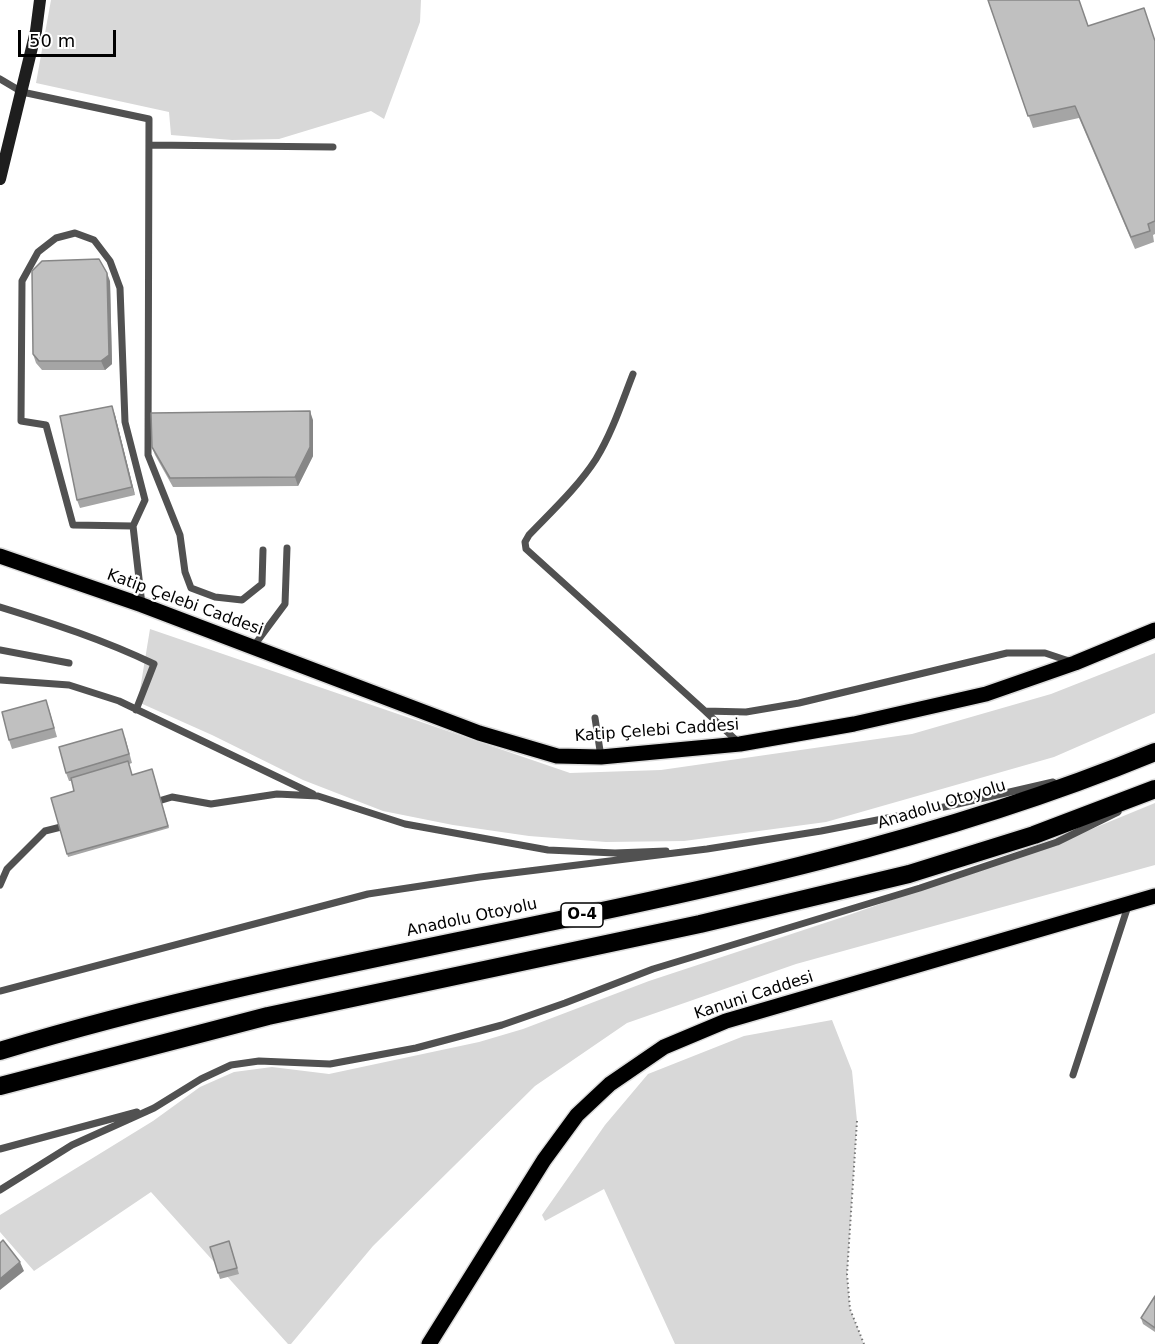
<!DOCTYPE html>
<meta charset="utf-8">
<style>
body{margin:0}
#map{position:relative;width:1155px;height:1344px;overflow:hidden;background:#fff;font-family:"DejaVu Sans",sans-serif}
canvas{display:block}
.scale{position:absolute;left:18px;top:30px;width:98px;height:27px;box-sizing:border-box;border:3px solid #000;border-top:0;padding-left:8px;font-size:18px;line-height:21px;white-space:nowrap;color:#000;-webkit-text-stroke:4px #fff;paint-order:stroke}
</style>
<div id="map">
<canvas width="1155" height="1344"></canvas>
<div class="scale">50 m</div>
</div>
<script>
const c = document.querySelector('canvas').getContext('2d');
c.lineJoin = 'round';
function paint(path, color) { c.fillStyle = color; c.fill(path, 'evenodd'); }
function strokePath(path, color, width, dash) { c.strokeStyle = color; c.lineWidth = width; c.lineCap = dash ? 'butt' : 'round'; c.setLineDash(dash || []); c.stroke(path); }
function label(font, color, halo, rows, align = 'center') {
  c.font = font + ' "DejaVu Sans",sans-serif'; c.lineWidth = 4.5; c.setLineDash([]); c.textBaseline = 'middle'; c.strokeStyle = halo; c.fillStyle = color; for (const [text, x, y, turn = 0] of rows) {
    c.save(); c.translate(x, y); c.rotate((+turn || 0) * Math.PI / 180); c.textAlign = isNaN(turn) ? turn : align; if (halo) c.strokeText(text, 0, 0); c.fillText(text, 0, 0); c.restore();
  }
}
paint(new Path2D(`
 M51,0H421L420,22L384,119L371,111L279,139L232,140L171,135L169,112L36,83Z
 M150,629L570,773L661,770L912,734L1051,694L1155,653V713L1054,757L826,822L684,841L606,842L529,836L453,825L383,811L303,780L212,735L138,702Z
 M1155,803V865L796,964L627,1023L535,1086L373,1246L291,1344H288L151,1192L34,1271L0,1232V1215L153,1121L200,1087L234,1072L272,1067L329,1074L479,1042L523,1029L649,981L843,917L1077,835Z
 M832,1020L852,1071L857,1121L847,1274L850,1309L864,1344H675L604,1189L545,1221L542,1215L605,1125L648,1074L744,1036Z`), '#d8d8d8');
const primary = new Path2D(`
 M0,556L142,605L479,733L557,756L601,757L740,744L854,724L986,694L1075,663L1155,630
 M429,1344L544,1160L577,1115L610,1084L664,1047L726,1021L1155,896`);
const highway = new Path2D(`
 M0,1051C381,935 785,905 1155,752
 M0,1086L268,1016L700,924L909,874L1034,835L1155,789`);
strokePath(primary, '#dbdbdb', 18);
strokePath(highway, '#dbdbdb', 21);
strokePath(new Path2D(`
 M857,1121L847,1274L850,1309L864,1344`), '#737373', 2, [1.5, 3]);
strokePath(new Path2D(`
 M0,79L22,92L149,119L148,455L180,535L185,572L191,588L215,597L242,600L262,584L263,550
 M149,145L333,147
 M633,374C622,402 612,433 596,459C578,487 552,511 529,535L525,542L526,549L705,711L746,712L799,703L1007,653H1045L1072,662
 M133,526L145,500L125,422L120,288L110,261L94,240L75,233L56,238L38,252L22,281L21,421L46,425L73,525L133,526L142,605
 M0,607C52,623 104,640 154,664L136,710
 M253,647L285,604L287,548
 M0,650L69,663
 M0,680L69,685L119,701L313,794
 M705,711L738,742
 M595,718L601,757
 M152,803L172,797L211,804L277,794L318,796L405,824L548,850L615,853L666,851
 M0,885L7,869L45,831L69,825
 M0,991L368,894L480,877L707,849L821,831L949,806L1053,782
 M1073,1075L1128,906
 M0,1149L137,1112
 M0,1190L72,1145L154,1108L201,1079L231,1065L259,1061L330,1064L416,1048L502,1025L565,1003L653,969L920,888L1057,842L1118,812`), '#515151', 7);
strokePath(new Path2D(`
 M0,179L36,31L40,0`), '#1e1e1e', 12);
strokePath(primary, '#000', 15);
strokePath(highway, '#000', 18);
paint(new Path2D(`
 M988,0L1088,26L1155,40V234L1153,235L1154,242L1135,249L1079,118L1033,128Z
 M110,281L112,364L105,370H42L36,363L33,354Z
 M115,415L135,495L80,508L77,500Z
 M313,420V456L298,486L173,487L155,455L152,447Z
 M49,709L57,737L12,749L9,740Z
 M125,737L132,763L129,764L132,775L152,769L169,828L68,857L51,798L74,791L72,781H69L66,773Z
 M229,1241L239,1274L220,1279L210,1247Z
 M1155,1296V1332L1143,1324L1141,1318Z`), '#a5a5a5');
paint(new Path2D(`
 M107,273L110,281L112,364L105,370L101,361Z
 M112,406L115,415L135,495L132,487Z
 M310,411L313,420V456L298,486L295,477Z
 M20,1262L24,1271L0,1290V1279Z`), '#868686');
const building = new Path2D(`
 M988,0H1079L1088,26L1144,8L1155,41V221L1148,224L1150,231L1131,237L1075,106L1028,116Z
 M99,259L107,273L109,355L101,361H39L33,354L32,271L42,261Z
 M112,406L132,487L77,500L60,416Z
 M310,411V447L295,477L170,478L152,447L151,413Z
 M46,700L54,728L9,740L2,712Z
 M122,729L129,754L66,773L59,747Z
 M128,761L132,775L152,769L168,826L67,854L51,798L74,791L71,778Z
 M3,1240L20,1262L0,1279V1243Z
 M229,1241L237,1268L218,1273L210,1247Z
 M1155,1296V1328L1141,1318Z`);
paint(building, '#c0c0c0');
strokePath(building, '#868686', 1.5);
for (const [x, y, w] of [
 [582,915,42]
]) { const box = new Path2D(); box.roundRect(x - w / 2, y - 12, w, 24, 4.5); c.fillStyle = '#fff'; c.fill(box); strokePath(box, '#000', 1.5); }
label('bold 15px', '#000', null, [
 ["O-4",582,915]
]);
label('16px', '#000', '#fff', [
 ["Katip Çelebi Caddesi",185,603,20],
 ["Katip Çelebi Caddesi",657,731,-4],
 ["Anadolu Otoyolu",942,805,-17],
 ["Anadolu Otoyolu",472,918,-12],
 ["Kanuni Caddesi",754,996,-18]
]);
</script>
